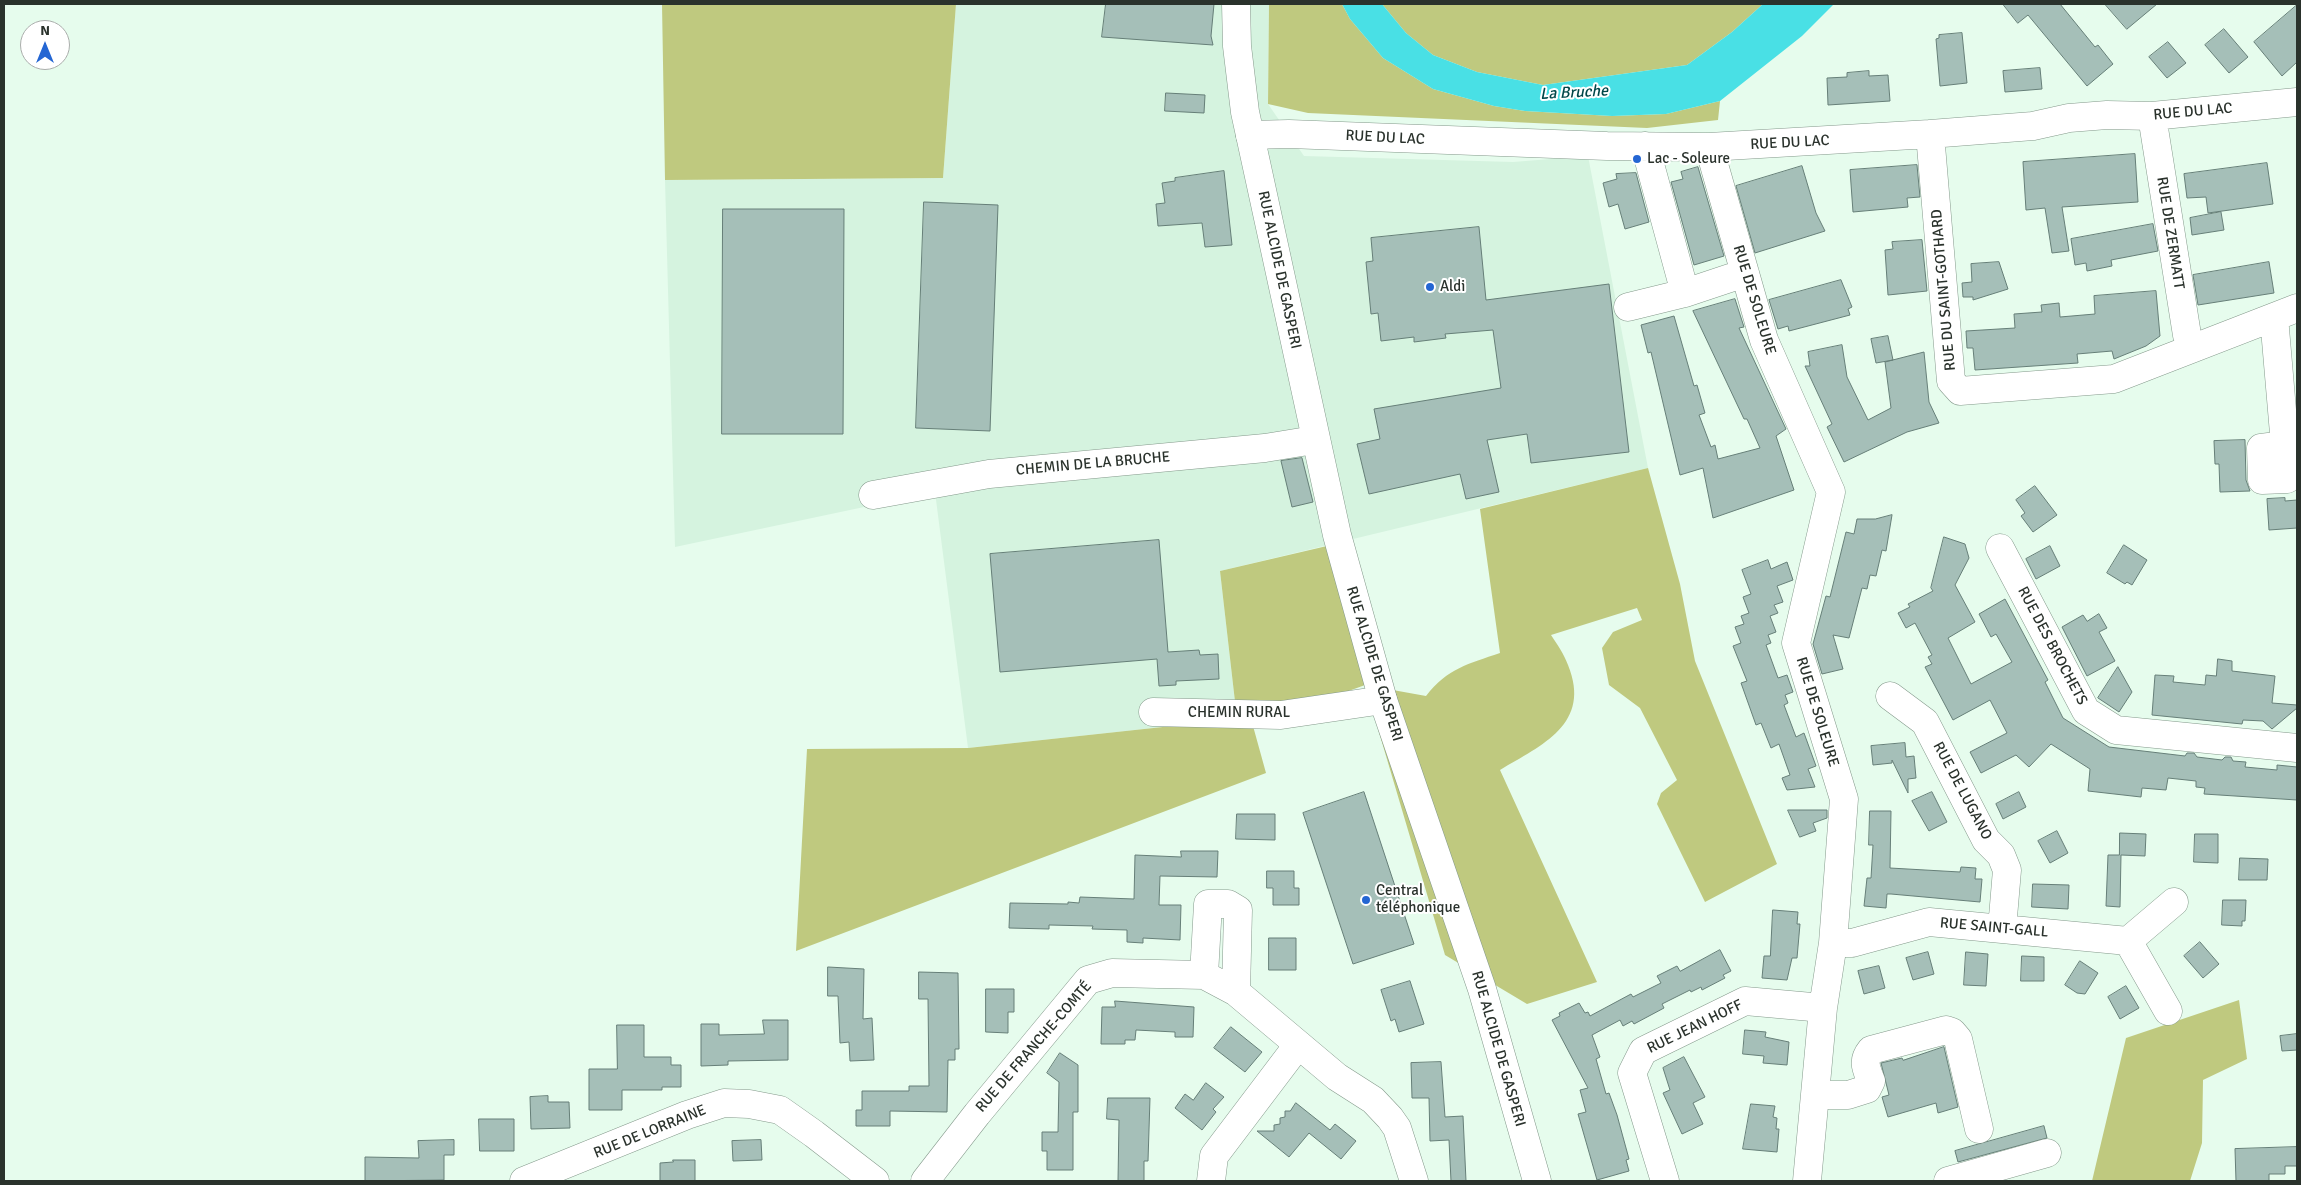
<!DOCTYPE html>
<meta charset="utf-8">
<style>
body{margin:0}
#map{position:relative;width:2301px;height:1185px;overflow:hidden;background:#e6fced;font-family:Signika,sans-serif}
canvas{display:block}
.frame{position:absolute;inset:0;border:5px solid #2a322c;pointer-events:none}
.north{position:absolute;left:20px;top:20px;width:50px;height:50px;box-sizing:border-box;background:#fff;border:1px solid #aaadab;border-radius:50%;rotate:0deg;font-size:14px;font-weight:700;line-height:20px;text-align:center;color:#2a322c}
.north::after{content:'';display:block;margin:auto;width:18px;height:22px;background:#2466d3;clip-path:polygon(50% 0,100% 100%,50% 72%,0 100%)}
</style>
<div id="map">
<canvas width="2301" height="1185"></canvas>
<div class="frame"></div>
<div class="north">N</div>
</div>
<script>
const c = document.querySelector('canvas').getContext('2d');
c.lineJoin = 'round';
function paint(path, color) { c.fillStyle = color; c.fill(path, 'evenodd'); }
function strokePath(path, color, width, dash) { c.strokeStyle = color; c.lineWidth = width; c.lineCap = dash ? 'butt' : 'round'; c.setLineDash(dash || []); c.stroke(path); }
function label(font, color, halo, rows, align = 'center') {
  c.font = font + ' Signika,sans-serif'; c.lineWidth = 4; c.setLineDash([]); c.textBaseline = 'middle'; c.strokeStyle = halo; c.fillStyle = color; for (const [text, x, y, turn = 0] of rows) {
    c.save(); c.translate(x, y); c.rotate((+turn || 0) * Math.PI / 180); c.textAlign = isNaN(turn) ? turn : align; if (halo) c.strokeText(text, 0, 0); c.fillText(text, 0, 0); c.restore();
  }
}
paint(new Path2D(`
 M956,4H1269L1268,104L1304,156L1513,162L1588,156L1648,468L1220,571L1237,719L968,748L935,492L675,547L665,180L943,178Z`), '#d5f3df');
paint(new Path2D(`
 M662,4H956L943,178L665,180Z
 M1269,4H1342L1350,19L1383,58L1433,89L1494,106L1525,111L1612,116L1666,114L1720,101L1718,120L1647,128L1308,113L1268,104Z
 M1382,4H1763L1732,32L1687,65L1543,85L1477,72L1433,55L1406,33Z
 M1648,468L1680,584L1695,661L1777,864L1705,902L1657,804L1661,793L1677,780L1640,708L1609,685L1602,648L1613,632L1642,620L1637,608L1551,635C1557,644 1564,654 1568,665C1592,724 1542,745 1500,770L1597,982L1527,1004L1445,955L1365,685L1253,726L1266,773L796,951L807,749L968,748L1237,719L1220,571L1327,546L1365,685L1426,696C1448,668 1468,664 1500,653L1480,509Z
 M2239,1000L2247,1059L2203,1080L2202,1143L2190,1181H2092L2126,1038Z`), '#bfc97f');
paint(new Path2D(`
 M1342,4H1382L1406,33L1433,55L1477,72L1543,85L1687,65L1732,32L1763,4H1834L1802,36L1720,101L1666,114L1612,116L1525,111L1494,106L1433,89L1383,58L1350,19Z`), '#49e0e5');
const building = new Path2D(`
 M1106,4H1214L1211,36L1213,45L1102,37Z
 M2003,4H2060L2095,47L2098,45L2113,64L2087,86L2028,15L2018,23Z
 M2105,4H2157L2127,29Z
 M2297,5V62L2282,76L2254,42Z
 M2224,29L2248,57L2229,73L2205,45Z
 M1962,33L1967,83L1940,86L1936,39L1939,38V35Z
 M2168,42L2186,63L2167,78L2149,57Z
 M2040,68L2042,89L2005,92L2003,71Z
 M1869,71V76L1888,75L1890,101L1828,105L1827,78L1847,77V73Z
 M1166,93L1205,95L1204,113L1165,111Z
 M2135,154L2138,202L2062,207L2069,251L2052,253L2045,208L2026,210L2023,162Z
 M2267,163L2273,204L2208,213L2206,197L2187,198L2184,174Z
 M1917,165L1920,197L1907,198L1908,207L1853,212L1850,170Z
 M1802,166L1816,213L1825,231L1755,253L1736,186Z
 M1698,167L1724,256L1694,265L1671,182L1683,179L1681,172Z
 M1224,171L1232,245L1205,247L1202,223L1158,226L1156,204L1165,203L1162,183L1175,181V178Z
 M1636,173L1649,222L1625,229L1618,204L1609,207L1603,183L1617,179L1616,174Z
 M924,202L998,205L990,431L916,428Z
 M723,209H844L843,434H722Z
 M2221,212L2224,230L2192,235L2190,218Z
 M2153,224L2158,251L2111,260L2112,266L2087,271L2086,263L2075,265L2071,239Z
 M1479,227L1486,300L1609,284L1629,452L1531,463L1527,434L1487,440L1499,492L1466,499L1460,474L1369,494L1357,444L1380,439L1374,409L1501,388L1493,330L1445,334L1446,338L1414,342V337L1381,341L1378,313L1371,314L1366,262L1373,261L1371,238Z
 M1922,240L1927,291L1888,295L1885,250L1893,249L1892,242Z
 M1999,262L2008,289L1973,300V297H1963L1962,283L1972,282L1971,264Z
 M2269,262L2274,293L2198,305L2193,275Z
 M1841,280L1852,307L1848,309L1850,315L1789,331L1788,326L1778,329L1769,300Z
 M2156,291L2160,336L2146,346L2114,359L2112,351L2077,354L2078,363L1975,370L1973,348H1967L1966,331L2015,328L2014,314L2042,312L2041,305L2059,303L2060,317L2095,314L2094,296Z
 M1735,299L1744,327L1739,328L1786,429L1776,436L1794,490L1713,518L1703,468L1680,475L1651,352L1648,353L1641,325L1674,316L1694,386L1697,385L1705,413L1699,415L1711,447L1715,445L1718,459L1760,448L1747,419H1744L1693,311Z
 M1888,336L1893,360L1876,363L1871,339Z
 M1842,345L1847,377L1868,420L1891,408L1885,362L1924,352L1929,402L1939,423L1907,432L1844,462L1827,427L1832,424L1805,366H1810L1808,352Z
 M2245,440L2246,480L2250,491L2220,492L2219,464H2215L2214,441Z
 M1302,458L1313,502L1292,507L1281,461Z
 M2035,486L2057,515L2033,532L2021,516L2025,513L2016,500Z
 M2285,498V501L2297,500V528L2269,530L2267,499Z
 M1892,515L1886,551L1882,550L1876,576L1870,575L1867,589L1862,588L1849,638L1833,635L1843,669L1822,674L1813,644L1826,596L1830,597L1846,532L1854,534L1857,519H1875Z
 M1944,537L1965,544L1969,558L1955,585L1975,622L1948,638L1971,684L2012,662L1996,634L1991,637L1979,614L2005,599L2048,680L2045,682L2063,718L2109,747L2185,756L2187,753H2194L2197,757L2222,760L2225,757H2231L2233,761L2246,762L2245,767L2277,770V765L2297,767V800L2204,794L2205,788L2196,787V781L2168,778L2166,790L2142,788L2141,797L2088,791L2090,769L2051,744L2029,767L2016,755L1981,773L1970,752L2007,733L1990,700L1953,720L1925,667L1932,664L1928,657L1932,655L1915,623L1906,628L1898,613L1910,607L1908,604L1933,591L1931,588Z
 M1159,540L1168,652L1199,650L1200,655L1218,654L1219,679L1176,681V685L1159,686L1157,659L1000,672L990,554Z
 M2124,545L2147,560L2132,585L2127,582L2125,584L2107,573Z
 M2050,546L2060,566L2036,579L2026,559Z
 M1768,560L1771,569L1787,562L1793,580L1777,586L1783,602L1774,605L1778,613L1770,616L1776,632L1768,635L1771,643L1766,645L1778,678L1787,675L1793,692L1785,695L1788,703L1784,705L1796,737L1804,733L1816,766L1808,769L1815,787L1787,790L1782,778L1790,775L1779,744L1771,748L1761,723L1756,725L1741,683L1747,681L1733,646L1741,643L1735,627L1744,624L1741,616L1749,613L1743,597L1751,594L1742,570Z
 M2099,614L2107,628L2099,632L2115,661L2087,676L2062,627L2083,615L2087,621Z
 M2218,659L2232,661V671L2275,676L2272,703L2297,705V708L2272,729L2263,721L2243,720L2242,724L2152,715L2155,675L2174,676L2173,682L2205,685L2206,675L2216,676Z
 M2118,667L2132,692L2119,712L2098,698Z
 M1905,743L1906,757L1914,756L1916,778L1908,779V793L1892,760V763L1873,765L1871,746Z
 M1364,792L1414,944L1353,964L1303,813Z
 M1932,792L1947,822L1929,831L1912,801Z
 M2019,792L2026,807L2003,819L1996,804Z
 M1788,810H1827V818L1813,823L1816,831L1800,837Z
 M1870,811H1891L1890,868L1960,872L1961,867L1976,868L1975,879H1982L1980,902L1891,894H1887L1886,908L1864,906L1867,878H1871L1873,845H1869Z
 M1237,814H1275V840L1236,839Z
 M2057,831L2068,853L2050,863L2038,841Z
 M2120,833L2146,834L2145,856L2121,855L2120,907L2106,906L2108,855H2119Z
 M2195,834H2218V863L2194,862Z
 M1181,851H1218L1217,877L1160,876L1159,905H1181L1180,940L1143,938V943L1127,942V930L1092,929L1093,926L1049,925V929L1009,928L1010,903L1068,904V902L1079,903L1080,897L1134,899L1135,855L1181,857Z
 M2240,858L2268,859L2267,880H2239Z
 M1267,871H1294V888H1299V905H1273V888H1267Z
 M2033,884L2069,885L2068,909L2032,907Z
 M2223,900H2246L2245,921H2242V926L2222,925Z
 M1773,910L1798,912L1797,924H1800L1797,958H1792L1787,980L1762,978L1764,956H1770Z
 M1269,938H1296V970H1269Z
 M2200,942L2219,964L2203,978L2184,956Z
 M1720,950L1731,971L1723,975L1725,978L1702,990L1701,987L1691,992L1690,990L1662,1004L1664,1008L1634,1024L1632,1021L1623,1026L1620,1020L1592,1035L1600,1057L1596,1059L1606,1094L1609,1093L1617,1115L1629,1159L1626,1160L1629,1171L1597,1180L1578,1114L1586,1112L1580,1090L1588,1088L1552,1020L1560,1016L1559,1013L1579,1003L1585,1013L1588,1012L1590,1016L1631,994L1633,997L1661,983L1657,976L1677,966L1680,971Z
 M1928,952L1934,974L1913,980L1906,958Z
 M1966,952L1988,954L1986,986L1964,985Z
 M2022,956L2044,957V981H2021Z
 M2080,961L2098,973L2085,994L2077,993L2065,985Z
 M1879,966L1885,988L1864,994L1858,971Z
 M828,967L864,969L863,1019L872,1018L874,1060L850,1061L849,1042L840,1043L838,996H828Z
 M919,972L958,973L959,1049H955V1060H948L947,1112L890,1111V1126H856V1110H862V1091H909V1086H929L928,999H919Z
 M1410,981L1424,1024L1399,1032L1395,1019L1391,1021L1381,990Z
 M2126,986L2139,1008L2120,1019L2108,997Z
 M986,989H1014V1012H1008V1033L986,1032Z
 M1115,1001L1194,1007L1193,1037H1175V1032L1136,1030L1135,1040H1125V1044H1101L1102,1007H1115Z
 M763,1020H788V1060L728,1061V1065L701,1066V1024H719V1035L764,1034Z
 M617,1025H644V1057H671V1065H681V1087H662V1090H622V1110H589V1069H617Z
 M1231,1027L1262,1052L1245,1072L1214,1048Z
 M1745,1030L1766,1032L1765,1037L1789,1042L1787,1065L1763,1063L1764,1056L1743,1054Z
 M2297,1034V1050L2282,1051L2280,1036Z
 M1944,1047L1958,1107L1938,1113L1936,1103L1888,1117L1882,1097L1889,1095L1881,1063L1902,1058L1903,1060Z
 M1060,1053L1078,1065V1112H1073V1170H1047V1151H1042V1132H1058L1059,1082L1047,1073Z
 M1684,1057L1705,1097L1693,1103L1703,1124L1682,1134L1663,1093L1670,1090L1663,1068Z
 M1441,1062L1445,1117L1463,1116L1466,1181H1451L1449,1140L1430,1141L1429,1098H1412L1411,1063Z
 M1206,1083L1224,1097L1213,1109L1216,1112L1202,1130L1175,1108L1185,1094L1193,1100Z
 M548,1096V1102H569L570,1128L531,1129L530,1097Z
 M1108,1098H1150L1148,1161H1144V1181H1118L1119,1120L1107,1119Z
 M1296,1103L1330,1130L1335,1124L1356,1141L1341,1159L1309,1133L1289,1157L1257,1131H1274V1125L1280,1124V1118L1285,1117V1111H1290Z
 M1751,1104L1775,1106L1773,1117L1777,1118L1776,1129H1779L1777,1152L1743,1149Z
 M479,1119H514V1151H480Z
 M2044,1126L2047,1138L1958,1162L1955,1151Z
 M454,1140V1155H444V1180L365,1181V1157L419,1158L418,1141Z
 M761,1140L762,1160L733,1161L732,1141Z
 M2297,1147V1166H2285V1174H2269V1181H2236L2235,1149Z
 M673,1160H695V1181H660V1163L673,1162Z`);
paint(building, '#a5bfb8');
strokePath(building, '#667f78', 1);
const minor = new Path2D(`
 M2152,116L2187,335L2192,348
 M1930,134L1951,381L1960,391L2114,379L2297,308
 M1250,135L1289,134L1607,146L1709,147L1930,134L2033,126L2069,118L2107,115L2152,116L2297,102
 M1645,146L1685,293
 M1709,147L1764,340L1831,492L1796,643L1844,799L1833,943L1823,1008L1807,1181
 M1628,307L1685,293L1745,273
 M2274,317L2285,445L2261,448L2262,480L2287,479L2285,445
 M873,495L989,474L1265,448L1314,440
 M2000,548L2086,711L2116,730L2297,748
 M1890,696L1925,722L1986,840L2001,855L2007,870L2002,929
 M1153,712L1281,715L1383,700
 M2128,941L2168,1011
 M1833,943H1852L1929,922L2128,941L2174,902
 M1204,975L1208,904H1228L1238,910L1236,992
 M1815,1095H1848L1867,1089L1871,1081C1866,1068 1862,1061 1871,1050L1946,1030L1952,1032L1958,1039L1979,1129
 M524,1181L687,1115L724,1103L749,1104L780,1110L814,1134L875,1181
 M925,1181L977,1114L1088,980L1112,973L1204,975L1236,992L1337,1077L1373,1100L1390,1118L1397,1128L1414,1181
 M1211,1181L1214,1156L1298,1045
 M1665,1181L1632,1073L1643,1051L1745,1001L1823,1008
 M1948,1181L2047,1153`);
const major = new Path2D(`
 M1236,4L1237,46L1245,112L1337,535L1383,700L1482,989L1537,1181`);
strokePath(minor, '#84998b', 29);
strokePath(major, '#84998b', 29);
strokePath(minor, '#fff', 28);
strokePath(major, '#fff', 28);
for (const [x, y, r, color] of [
 [1637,159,5,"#2466d3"],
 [1430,287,5,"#2466d3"],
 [1366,900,5,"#2466d3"]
]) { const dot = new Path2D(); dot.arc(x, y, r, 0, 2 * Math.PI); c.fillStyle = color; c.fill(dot); strokePath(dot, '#fff', 2); }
label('15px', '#2a322c', '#fff', [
 ["RUE DU LAC",2193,112,-5],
 ["RUE DU LAC",1385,138,3],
 ["RUE DU LAC",1790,143,-3],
 ["RUE DE ZERMATT",2170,233,81],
 ["RUE ALCIDE DE GASPERI",1279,270,78],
 ["RUE DU SAINT-GOTHARD",1944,290,-95],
 ["RUE DE SOLEURE",1754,300,73],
 ["CHEMIN DE LA BRUCHE",1093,464,-5],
 ["RUE DES BROCHETS",2052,646,62],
 ["RUE ALCIDE DE GASPERI",1374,664,73],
 ["RUE DE SOLEURE",1817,712,73],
 ["CHEMIN RURAL",1239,713],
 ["RUE DE LUGANO",1962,791,62],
 ["RUE SAINT-GALL",1994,928,5],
 ["RUE JEAN HOFF",1695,1027,-26],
 ["RUE DE FRANCHE-COMTÉ",1034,1047,-49],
 ["RUE ALCIDE DE GASPERI",1498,1049,74],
 ["RUE DE LORRAINE",650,1132,-22]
]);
label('15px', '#2a322c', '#fff', [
 ["Lac - Soleure",1647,159],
 ["Aldi",1440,287],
 ["Central",1376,891],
 ["téléphonique",1376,908]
], 'left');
label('italic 16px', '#004749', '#fff', [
 ["La Bruche",1574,93,-3]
]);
</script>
